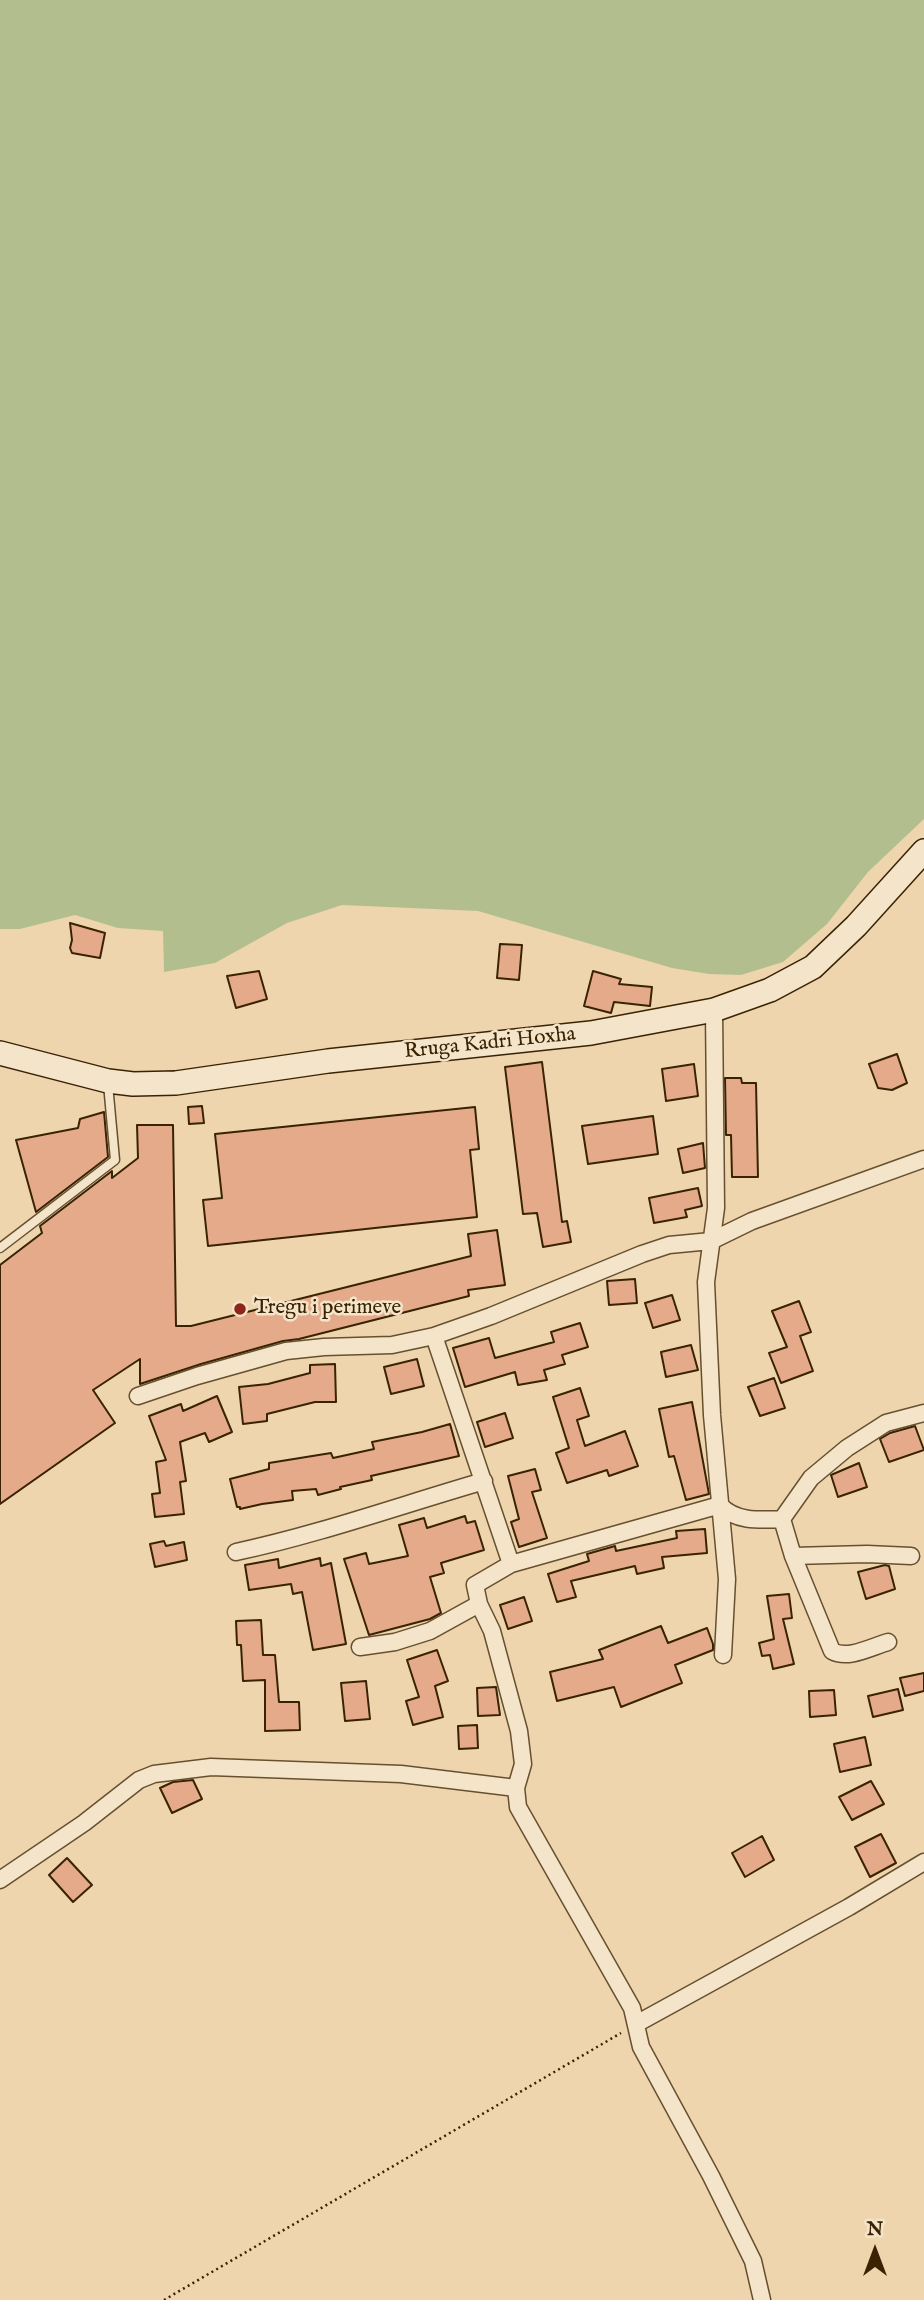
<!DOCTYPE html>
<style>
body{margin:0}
#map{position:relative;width:924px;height:2300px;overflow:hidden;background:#eed5ae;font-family:"IM FELL English",serif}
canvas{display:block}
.north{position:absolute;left:840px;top:2216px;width:70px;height:70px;-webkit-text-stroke:5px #f4e4ca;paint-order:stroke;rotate:0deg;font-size:19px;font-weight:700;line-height:28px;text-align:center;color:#392303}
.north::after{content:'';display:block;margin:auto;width:24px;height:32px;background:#392303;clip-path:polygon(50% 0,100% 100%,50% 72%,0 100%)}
</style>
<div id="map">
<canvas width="924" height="2300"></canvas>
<div class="north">N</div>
</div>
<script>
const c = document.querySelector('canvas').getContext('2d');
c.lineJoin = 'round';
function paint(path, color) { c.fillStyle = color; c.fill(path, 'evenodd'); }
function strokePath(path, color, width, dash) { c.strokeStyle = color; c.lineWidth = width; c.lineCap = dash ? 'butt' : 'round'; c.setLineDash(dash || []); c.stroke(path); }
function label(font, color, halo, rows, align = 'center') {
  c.font = font + ' "IM FELL English",serif'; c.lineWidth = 5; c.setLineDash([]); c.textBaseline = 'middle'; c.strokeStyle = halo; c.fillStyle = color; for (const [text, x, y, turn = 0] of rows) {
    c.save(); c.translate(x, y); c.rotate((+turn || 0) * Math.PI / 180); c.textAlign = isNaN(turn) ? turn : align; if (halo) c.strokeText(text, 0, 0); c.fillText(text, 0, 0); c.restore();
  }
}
paint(new Path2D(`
 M0,0H924V819L868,872L827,924L783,962L741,975L709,974L672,968L478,911L342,905L287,923L215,963L164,972L163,931L118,928L75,915L20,929H0Z`), '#b3be8f');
const building = new Path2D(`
 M70,923L105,933L100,958L72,953L70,948L72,940Z
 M500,944L522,945L519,980L497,978Z
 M259,971L267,999L236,1008L227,976Z
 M593,971L621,979L619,984L652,987L650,1006L614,1002L611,1013L584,1006Z
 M897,1054L907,1083L892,1090L878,1088L869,1064Z
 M542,1062L562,1222L567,1221L571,1242L543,1247L537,1213L523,1214L505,1067Z
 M694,1064L698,1096L666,1101L662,1069Z
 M725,1078H741L742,1083H756L758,1177H732L731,1135H726Z
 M202,1106L204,1123L189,1124L188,1107Z
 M475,1107L479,1149L470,1150L477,1217L208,1246L203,1200L222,1198L215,1134Z
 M104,1112L108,1157L36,1212L16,1140L78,1128L80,1119Z
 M653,1116L658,1154L588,1164L582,1126Z
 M137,1125H173L176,1326H191L471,1256L468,1234L497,1230L505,1285L468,1290L469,1296L299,1339L283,1341L201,1364L140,1384V1359L93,1390L115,1423L0,1504V1265L42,1233L40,1226L112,1171V1178L138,1158Z
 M703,1143L705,1168L683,1173L678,1149Z
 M698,1188L702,1206L685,1210L687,1217L654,1223L649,1198Z
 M635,1279L637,1303L609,1305L607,1281Z
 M672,1295L680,1320L653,1328L645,1303Z
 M799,1301L811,1332L800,1336L813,1371L781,1383L769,1353L787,1347L772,1311Z
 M580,1323L588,1347L562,1355L565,1364L544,1370L547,1380L518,1385L515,1372L465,1387L453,1348L489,1338L495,1358L554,1342L551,1332Z
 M691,1345L698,1370L666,1377L661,1352Z
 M417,1359L424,1386L391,1394L384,1367Z
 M335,1364L336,1402H315L267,1414V1421L243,1424L239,1387L268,1384L310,1373V1365Z
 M774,1378L785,1408L760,1416L748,1387Z
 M580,1388L589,1416L577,1420L585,1446L625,1431L638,1466L609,1476L607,1470L567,1483L556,1453L569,1448L553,1397Z
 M217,1396L232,1432L209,1442L205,1433L180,1442L186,1481L180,1482L184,1514L155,1517L152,1494L160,1493L156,1462L166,1460L149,1416L181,1404L183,1411Z
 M692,1402L709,1494L686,1500L674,1456L669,1457L659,1409Z
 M505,1413L513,1438L485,1447L477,1422Z
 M450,1424L459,1456L371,1476L372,1480L340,1487L341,1489L318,1495L316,1489L292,1491L293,1500L262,1504L240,1509V1507H237L230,1479L269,1469V1463L331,1453L333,1458L374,1449L372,1442L422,1432Z
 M915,1426L924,1450L889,1462L880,1439L890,1433Z
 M859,1463L867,1487L838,1497L831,1475Z
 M535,1469L541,1490L532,1492L547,1538L519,1547L511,1522L519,1519L508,1476Z
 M465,1516L467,1523L475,1521L484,1550L441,1563L444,1573L430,1577L441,1613L430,1619L369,1635L344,1559L366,1553L369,1564L408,1556L399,1525L424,1518L427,1528Z
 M705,1529L707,1553L662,1557L664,1568L637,1574L635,1566L571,1581L576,1597L557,1602L548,1574L589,1561L587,1554L615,1546L616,1551L677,1538L676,1531Z
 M164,1541L166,1546L184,1542L187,1560L155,1567L150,1544Z
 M320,1558L321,1566L331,1563L346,1644L313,1650L302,1592L293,1594L291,1584L249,1590L245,1565L278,1559L279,1568Z
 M885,1565L889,1566L895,1589L866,1599L858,1572Z
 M789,1594L792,1618L783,1619L794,1664L773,1669L770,1655L762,1656L759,1643L774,1639L767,1596Z
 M524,1597L532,1621L508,1629L500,1605Z
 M261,1620L263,1655H275L279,1702H299L300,1730L265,1731V1680L243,1681L241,1645H237L236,1621Z
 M661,1626L668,1643L707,1628L713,1644V1650L675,1665L682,1683L621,1707L614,1687L557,1701L550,1672L603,1659L599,1650Z
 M437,1650L448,1681L435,1686L443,1717L413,1725L406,1701L419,1697L407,1660Z
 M924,1673V1691L905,1696L900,1678Z
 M366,1681L370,1719L345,1721L341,1683Z
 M496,1687L500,1715L478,1716L477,1688Z
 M898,1689L903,1710L873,1717L868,1696Z
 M834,1690L836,1715L810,1717L809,1691Z
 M477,1725L478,1748L459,1749L458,1726Z
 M865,1737L871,1765L840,1772L834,1744Z
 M193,1780L202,1799L172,1813L160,1788L173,1782Z
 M871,1781L884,1804L852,1820L839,1797Z
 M881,1834L896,1863L870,1877L855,1847Z
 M762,1836L774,1860L745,1877L732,1853Z
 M67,1858L92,1885L73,1902L49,1875Z`);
paint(building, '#e4aa89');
strokePath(building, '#392303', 2);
const lane = new Path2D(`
 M0,1248L115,1160L108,1084`);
const street = new Path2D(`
 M714,1010L716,1208L706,1282L712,1415L727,1579L723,1655
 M434,1336L511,1564
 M138,1396L197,1376L286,1351L324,1347L392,1345L434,1336L491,1316L642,1254L669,1245L711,1241L752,1221L924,1159
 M236,1552C320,1534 401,1505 484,1481
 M793,1556L867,1554L911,1556
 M888,1642C871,1647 848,1660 832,1651L793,1556L782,1519L811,1478L847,1448L886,1423L924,1413
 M360,1647L395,1642L430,1631L479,1604
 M516,1788L523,1764L519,1731L492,1631L479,1604L475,1585L511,1564L720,1505C735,1522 760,1520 782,1519
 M0,1880L84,1823L139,1780L154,1774L211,1767L401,1774L516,1788L518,1807L632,2008L641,2047L711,2176L753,2261L762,2300
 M636,2024L849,1907L924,1862`);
const secondary = new Path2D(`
 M0,1053L108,1081L133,1084L176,1083L328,1061L591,1033L714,1010L770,990L813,967L856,926L924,851`);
strokePath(lane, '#66502e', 11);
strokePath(street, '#66502e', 19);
strokePath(secondary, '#392303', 26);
strokePath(new Path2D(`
 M164,2300L621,2033`), '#392303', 2.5, [2, 3.5]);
strokePath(lane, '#f4e4ca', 8);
strokePath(street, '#f4e4ca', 16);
strokePath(secondary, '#f4e4ca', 23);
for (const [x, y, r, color] of [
 [240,1309,7,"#8f2418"]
]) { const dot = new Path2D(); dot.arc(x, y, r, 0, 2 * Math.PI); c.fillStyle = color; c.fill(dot); strokePath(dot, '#f4e4ca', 2.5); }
label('21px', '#392303', '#f4e4ca', [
 ["Rruga Kadri Hoxha",490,1044,-6]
]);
label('21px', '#392303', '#f4e4ca', [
 ["Tregu i perimeve",254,1309]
], 'left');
</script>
